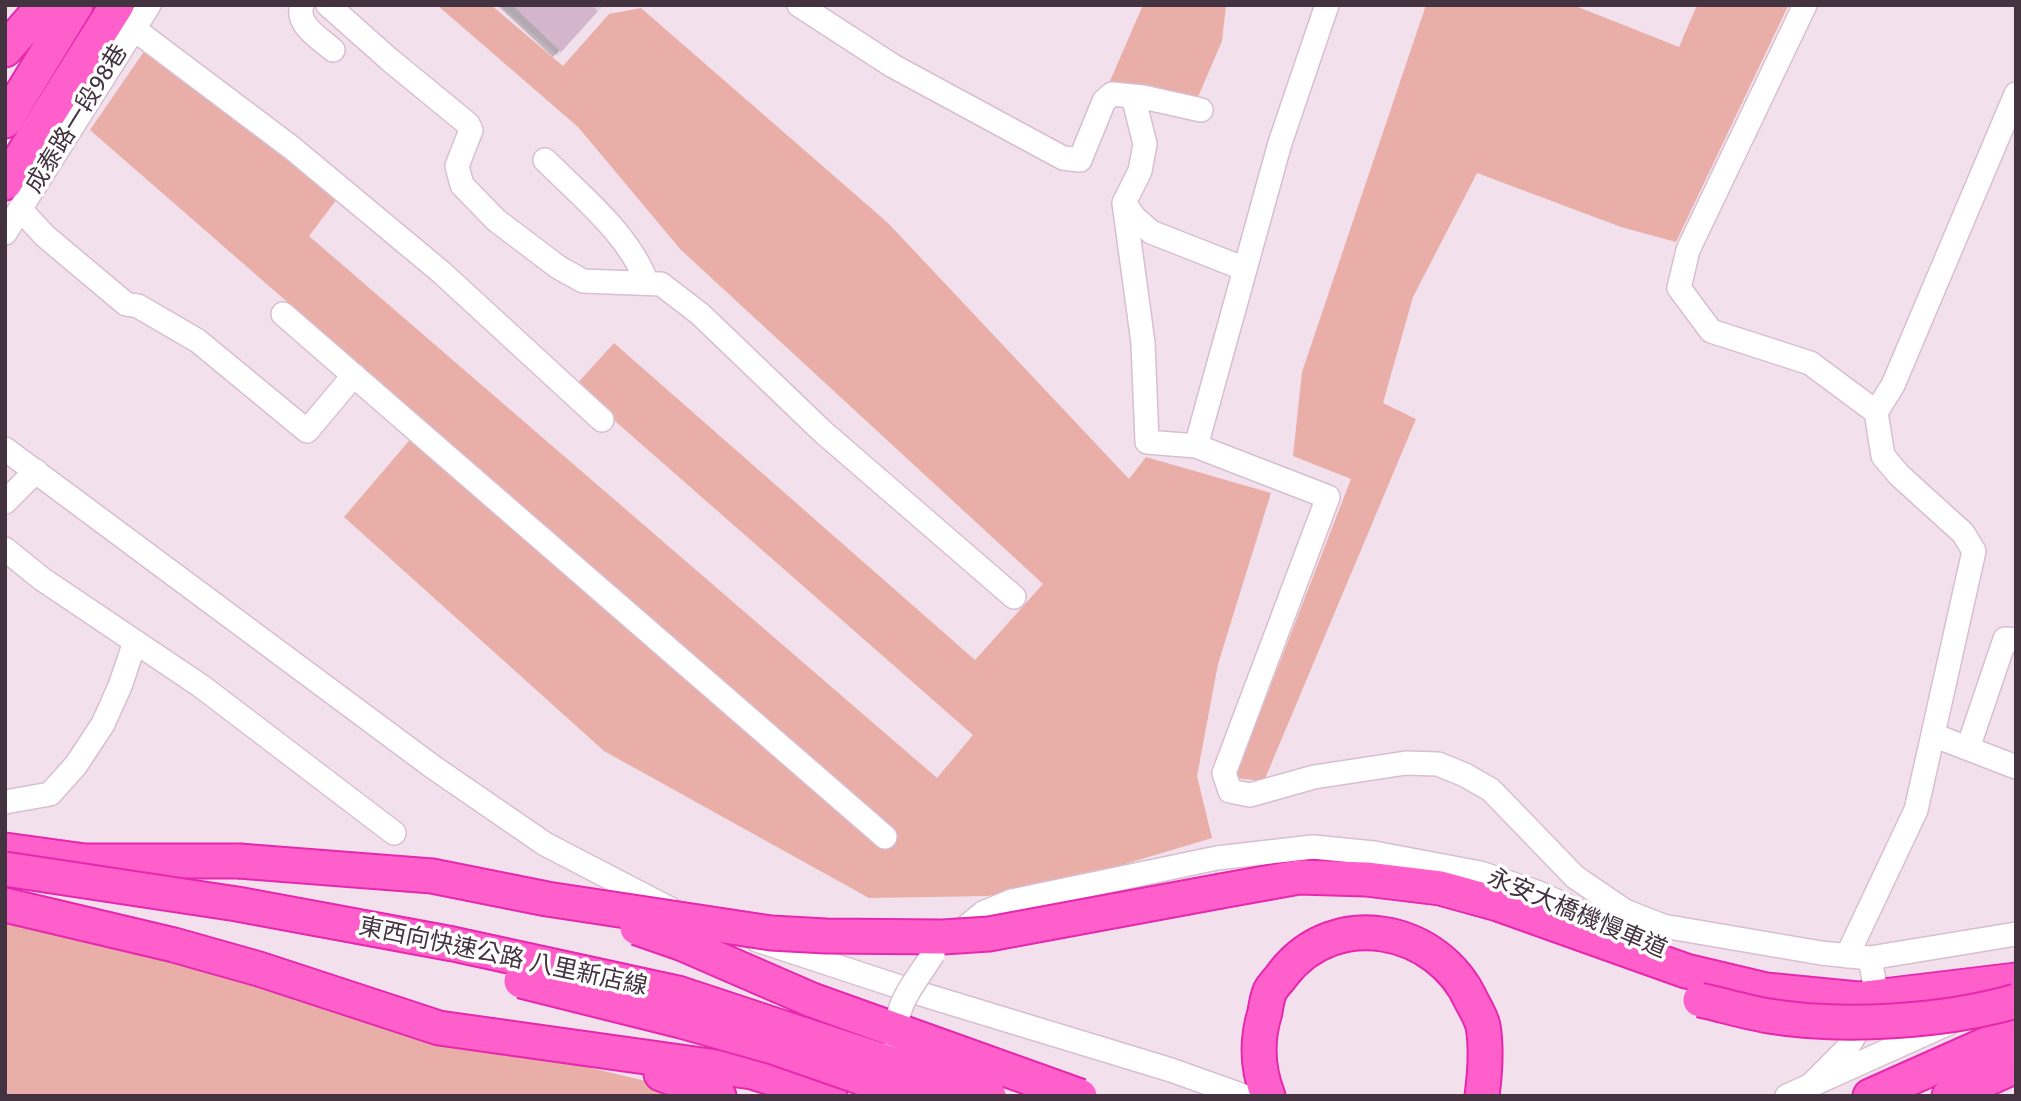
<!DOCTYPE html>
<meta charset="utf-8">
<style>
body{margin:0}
#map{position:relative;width:2021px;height:1101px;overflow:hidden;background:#f2e1ec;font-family:"Fira Sans",sans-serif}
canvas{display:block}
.frame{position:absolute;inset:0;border:7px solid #43323f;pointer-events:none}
</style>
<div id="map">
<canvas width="2021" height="1101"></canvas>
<div class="frame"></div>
</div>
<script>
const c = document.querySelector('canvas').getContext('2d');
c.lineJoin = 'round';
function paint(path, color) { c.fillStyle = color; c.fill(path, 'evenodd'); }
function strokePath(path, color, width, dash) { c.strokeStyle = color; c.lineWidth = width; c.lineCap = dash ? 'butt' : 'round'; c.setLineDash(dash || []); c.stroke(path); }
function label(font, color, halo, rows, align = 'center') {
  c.font = font + ' "Fira Sans","Noto Sans TC",sans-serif'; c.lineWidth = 7; c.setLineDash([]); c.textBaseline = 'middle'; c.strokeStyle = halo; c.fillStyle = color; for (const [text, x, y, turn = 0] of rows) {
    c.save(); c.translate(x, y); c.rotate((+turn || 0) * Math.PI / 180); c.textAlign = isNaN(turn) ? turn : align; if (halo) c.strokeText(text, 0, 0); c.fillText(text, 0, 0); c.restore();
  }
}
paint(new Path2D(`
 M500,5H598L602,7L558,56Z`), '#e0d4de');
paint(new Path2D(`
 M437,5H491L563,66L609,14L641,8L888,223L1129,479L1146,457L1271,493L1218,664L1197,776L1212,838L1095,873L988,896L869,898L604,751L344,517L425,422L90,130L145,50L337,199L309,236L937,778L973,735L575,386L614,343L975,660L1043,584L681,250L578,127Z
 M1143,5H1226L1222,41L1198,97L1110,81Z
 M1426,5H1573L1679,47L1697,5L1788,6L1676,242L1621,227L1477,173L1413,297L1383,403L1416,419L1264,781L1235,778L1351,479L1293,456L1302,372Z
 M5,921L100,934L371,1016L646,1081L671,1096H5Z`), '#e9aea7');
paint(new Path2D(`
 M497,5H588L560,50L553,57Z`), '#0003');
paint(new Path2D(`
 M512,5H591L598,11L561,52Z`), '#d3b6cc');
const minor = new Path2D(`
 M302,5C295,25 321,39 333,50
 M328,5L390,60L468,124L471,130L457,166L462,185L496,220L558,267L583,281L661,284L700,314L823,432L1014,597
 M799,5L893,66L1063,158L1080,160L1104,101L1112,94L1143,97L1201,110
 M1327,5L1280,143L1196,446L1328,497L1224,773L1230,791L1250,795L1314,777L1406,763L1438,764L1465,775L1491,790L1575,877L1625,911L1663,926L1821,953L1870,958L1877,997L1846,1050L1812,1084
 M1805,5L1688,250L1679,288L1711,331L1810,363L1876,412L1883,456L1899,475L1963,533L1974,551L1916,810L1847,956
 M134,29L292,148L441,272L602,420
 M1133,96L1145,144L1140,171L1124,203L1143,343L1147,442L1196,446
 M545,160C581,196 629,234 647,283
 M1124,203L1134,217L1151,232L1245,269
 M20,209L45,236L126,304L138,306L198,341L307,431L354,375
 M5,233L149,5
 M283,314L885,837
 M1876,412L1893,385L2016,94
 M5,449L433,767L545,844L672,910
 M5,502L36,471
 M5,549L42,579L201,686L394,833
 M1933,735L2016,767
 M1968,748L2005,639L2016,640
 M5,802L50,794L76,765L103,724L120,686L135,642
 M953,938L983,913L1012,901L1217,858L1313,847L1374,853L1480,873L1539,893L1642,941
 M757,940L918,993L1171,1070L1244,1096
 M1870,958L2016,934
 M1787,1096L1949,1023`);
const highway = new Path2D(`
 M5,50L44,5
 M5,121L76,5
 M5,183L117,5
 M5,850L85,861H239
 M1221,891L1299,877L1366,879L1440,888L1498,904L1686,971L1766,990L1858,999L2016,980
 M5,905L174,945L259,969L439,1028L752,1072L830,1096
 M661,1074L719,1096
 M1268,1096C1257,1068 1256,1041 1265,1012C1266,1006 1267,998 1270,991C1273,985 1279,980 1283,974C1335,906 1439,927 1472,1002C1476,1009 1481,1018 1483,1026C1487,1049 1485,1073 1482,1096
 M1870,1096L2016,1031
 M1949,1096L2016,1066`);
strokePath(minor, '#d8bed0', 26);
strokePath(highway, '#e528ae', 37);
strokePath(minor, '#fff', 23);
strokePath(highway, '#ff5fcb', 33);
const minorBridge = new Path2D(`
 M896,1042C894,1003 913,986 933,954`);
const highwayBridge = new Path2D(`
 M239,861L432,876L547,899L771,933L826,936L943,937L989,934L1221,891
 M5,869L237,904L453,944L678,993L989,1096
 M637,928L683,944L812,1000L1080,1096
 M521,981L681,1021L773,1047L914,1096
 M1700,1000C1723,1005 1746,1012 1769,1016C1842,1028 1944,1022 2016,1001`);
strokePath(minorBridge, '#d8bed0', 26, []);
strokePath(highwayBridge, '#e528ae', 37, []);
strokePath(minorBridge, '#fff', 23);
strokePath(highwayBridge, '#ff5fcb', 33);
label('24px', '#43323f', '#fff', [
 ["成泰路一段98巷",77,119,-58],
 ["永安大橋機慢車道",1577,914,23],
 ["東西向快速公路 八里新店線",503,957,12]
]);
</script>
